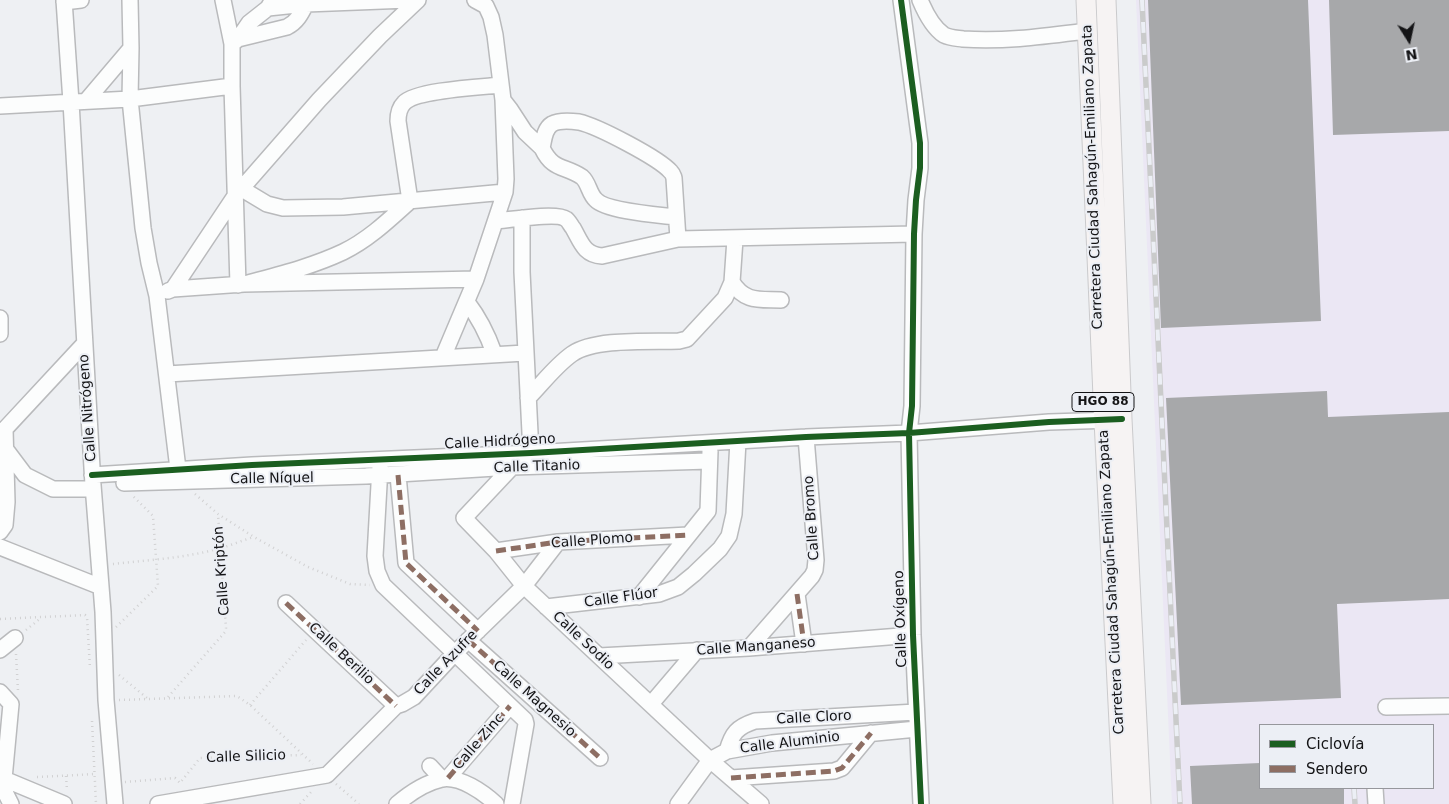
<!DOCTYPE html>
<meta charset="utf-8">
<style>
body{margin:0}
#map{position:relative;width:1449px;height:804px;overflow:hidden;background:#eef0f3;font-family:"DejaVu Sans",sans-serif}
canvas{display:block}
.legend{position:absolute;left:1259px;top:724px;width:175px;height:65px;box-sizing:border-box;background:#eceff5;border:1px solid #96979c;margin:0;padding:6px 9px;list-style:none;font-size:15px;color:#141416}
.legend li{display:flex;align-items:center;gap:10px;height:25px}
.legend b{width:25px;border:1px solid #96979c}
.north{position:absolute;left:1384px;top:15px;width:50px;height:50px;-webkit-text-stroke:4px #eceff5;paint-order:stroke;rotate:170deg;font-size:14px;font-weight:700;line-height:20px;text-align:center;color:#141416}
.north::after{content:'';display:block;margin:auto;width:18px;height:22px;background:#141416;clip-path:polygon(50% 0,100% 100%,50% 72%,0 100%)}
</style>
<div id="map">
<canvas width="1449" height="804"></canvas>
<ul class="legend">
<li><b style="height:6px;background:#1b5e20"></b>Ciclovía</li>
<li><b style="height:6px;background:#8d6e63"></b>Sendero</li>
</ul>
<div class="north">N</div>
</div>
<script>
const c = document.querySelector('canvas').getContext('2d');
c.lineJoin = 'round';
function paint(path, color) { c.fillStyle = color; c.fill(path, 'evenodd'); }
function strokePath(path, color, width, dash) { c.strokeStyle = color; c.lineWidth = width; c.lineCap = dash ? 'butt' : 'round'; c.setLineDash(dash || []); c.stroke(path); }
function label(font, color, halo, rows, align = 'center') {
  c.font = font + ' "DejaVu Sans",sans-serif'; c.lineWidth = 4; c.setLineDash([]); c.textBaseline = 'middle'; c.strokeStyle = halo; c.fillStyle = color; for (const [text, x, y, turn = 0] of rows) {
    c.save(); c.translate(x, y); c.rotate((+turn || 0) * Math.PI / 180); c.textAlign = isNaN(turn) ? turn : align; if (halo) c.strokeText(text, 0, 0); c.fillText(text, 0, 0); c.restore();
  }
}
paint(new Path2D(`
 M1136,0H1449V804H1172ZM1260,725H1433V788H1260Z`), '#ebe7f4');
paint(new Path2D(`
 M1148,0H1308L1321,321L1161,328Z
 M1329,0H1449V131L1333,135Z
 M1327,391L1328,417L1449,412V599L1337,604L1341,698L1181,705L1166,398Z
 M1260,763V788H1344V804H1192L1190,766Z`), '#a7a8aa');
const minor = new Path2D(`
 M64,0L71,102L93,485L103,612L106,700L115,804
 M130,0L131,48L130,99L143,228L149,263L157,296L178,469
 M223,0L232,44V86L238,285
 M901,0L920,143V168L916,200L914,234L912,406L909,433L913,635L921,804
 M920,0C925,12 932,27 944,35C950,38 956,38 963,39C1004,42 1046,36 1087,31
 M64,2L81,0
 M268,8L306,4L408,0
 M238,39L249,23L268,8L272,1
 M232,44L238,39L287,27C297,22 301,14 306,4
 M503,100L510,109L525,132L542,148C544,140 544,129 552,124C559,120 571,121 579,122C597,126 659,158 671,172C673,174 673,175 674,178L678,239
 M86,101L131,48
 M0,106L130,99L232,86
 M542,148C553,171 564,165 582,177C589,183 589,194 596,200C606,211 659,215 675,217
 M242,189L267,204L283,208L343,207L505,192
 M522,218V272L531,453
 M496,221C508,220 557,212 566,219C569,221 571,226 573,228C581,242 584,255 602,256L678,239L914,234
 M732,282C745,303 760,299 781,300
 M244,284C277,275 311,267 343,252C368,240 389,220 410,201L398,121C398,115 399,108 404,103C416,90 482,87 501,85
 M173,289L235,196L319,100L380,36L418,0
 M168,291L173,289L244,284L476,279
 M467,302C480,319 487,333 494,353
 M0,318V334
 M443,357L476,279L505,192L506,179L503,100L495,35L491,17L486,6L475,0
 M167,374L525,353
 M528,398C542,384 555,366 572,354C595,338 650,342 679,341L687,339L725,298L732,282L735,239
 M4,447L25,475L53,489H93
 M380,467L375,556L377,571L383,585L525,720L526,724L512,804
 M512,467L464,518L496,551L524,586L710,760L761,804
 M92,475L252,465L531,453L806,437L909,433L1049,422L1113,420
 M398,475L406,563L478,631
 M124,483L366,476L512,467L709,461
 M0,532L5,525L7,502L5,429L84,344
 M0,547L101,587
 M496,551L558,542L688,535
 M797,594L804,644
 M639,597L708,511L710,451
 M286,603L396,706
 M546,607L659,594L678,587L694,574L720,549L729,536L734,514L738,441
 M468,640L600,758
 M749,648L812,576L815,570L816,560L806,437
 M0,650L15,638
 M599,656L749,648L913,635
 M0,692L11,704L4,779L5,792L11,804
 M651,704L697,650
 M1386,707L1449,706
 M727,751C732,733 737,727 755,721L916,712
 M430,766L442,779C460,776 483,792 496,804
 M448,778L510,706
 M731,778L834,771L842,768L871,733
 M4,779L64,804
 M1375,788L1376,804
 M158,804L327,775L396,706L402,704L414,697L454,654L524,586L558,542
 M397,804C411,792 425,783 442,779
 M678,804L710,760L727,751L772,743L917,729`);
const major = new Path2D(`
 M1086,0L1104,420L1123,804
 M1106,0L1122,419L1141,804`);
strokePath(minor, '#b9babc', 18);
strokePath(major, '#cacacc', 21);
strokePath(new Path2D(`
 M195,494L218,514L254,537L308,567L350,584L370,585
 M113,564C149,560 186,558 221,548C232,545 243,540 254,537
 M0,619L85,615L87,617L90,668
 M116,627L158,586L153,516L133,496
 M26,630L41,618
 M16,654L18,691
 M119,675L147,698
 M168,697L225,632L226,628L218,514
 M119,700L237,696L250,705L313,764
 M250,705L306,640
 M92,721L96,804
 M66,776L67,790
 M37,777L95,774
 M125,782L175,778L180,783L200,758L301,755
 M336,784L359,804
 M300,804L312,791`), '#d1d1d2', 2.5, [1, 4]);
strokePath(minor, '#fcfdfd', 15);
strokePath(major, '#f6f3f3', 19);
const rail = new Path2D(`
 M1142,0L1180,804
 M1354,788L1355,804`);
strokePath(rail, '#cacbcb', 5.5);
strokePath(rail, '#eceff5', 4, [11]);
strokePath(new Path2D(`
 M398,475L406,563L478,631
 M496,551L558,542L688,535
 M797,594L804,644
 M286,603L396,706
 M468,640L600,758
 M448,778L510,706
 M731,778L834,771L842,768L871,733`), '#8d6e63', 5, [10, 5]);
strokePath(new Path2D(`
 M901,0L920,143V168L916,200L914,234L912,406L909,433L913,635L921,804
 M92,475L252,465L531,453L806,437L909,433L1049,422L1122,419`), '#1b5e20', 6);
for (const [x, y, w] of [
 [1103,402,62]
]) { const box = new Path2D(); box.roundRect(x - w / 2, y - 9.5, w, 19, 4); c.fillStyle = '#eceff5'; c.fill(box); strokePath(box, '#141416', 1); }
label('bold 12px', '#141416', null, [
 ["HGO 88",1103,402]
]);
label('14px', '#141416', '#eceff5', [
 ["Carretera Ciudad Sahagún-Emiliano Zapata",1093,177,-92],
 ["Calle Nitrógeno",88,408,-94],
 ["Calle Hidrógeno",500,442,-3],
 ["Calle Titanio",537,467,-2],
 ["Calle Níquel",272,479,-1],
 ["Calle Bromo",812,518,-94],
 ["Calle Plomo",592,541,-4],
 ["Calle Kriptón",222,571,-94],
 ["Carretera Ciudad Sahagún-Emiliano Zapata",1112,582,-93],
 ["Calle Flúor",621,598,-8],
 ["Calle Oxígeno",901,619,-92],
 ["Calle Sodio",583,641,43],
 ["Calle Manganeso",756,647,-4],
 ["Calle Berilio",341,654,43],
 ["Calle Azufre",446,663,-46],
 ["Calle Magnesio",534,699,42],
 ["Calle Cloro",814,718,-3],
 ["Calle Zinc",479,742,-49],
 ["Calle Aluminio",790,743,-7],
 ["Calle Silicio",246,757,-2]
]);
</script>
